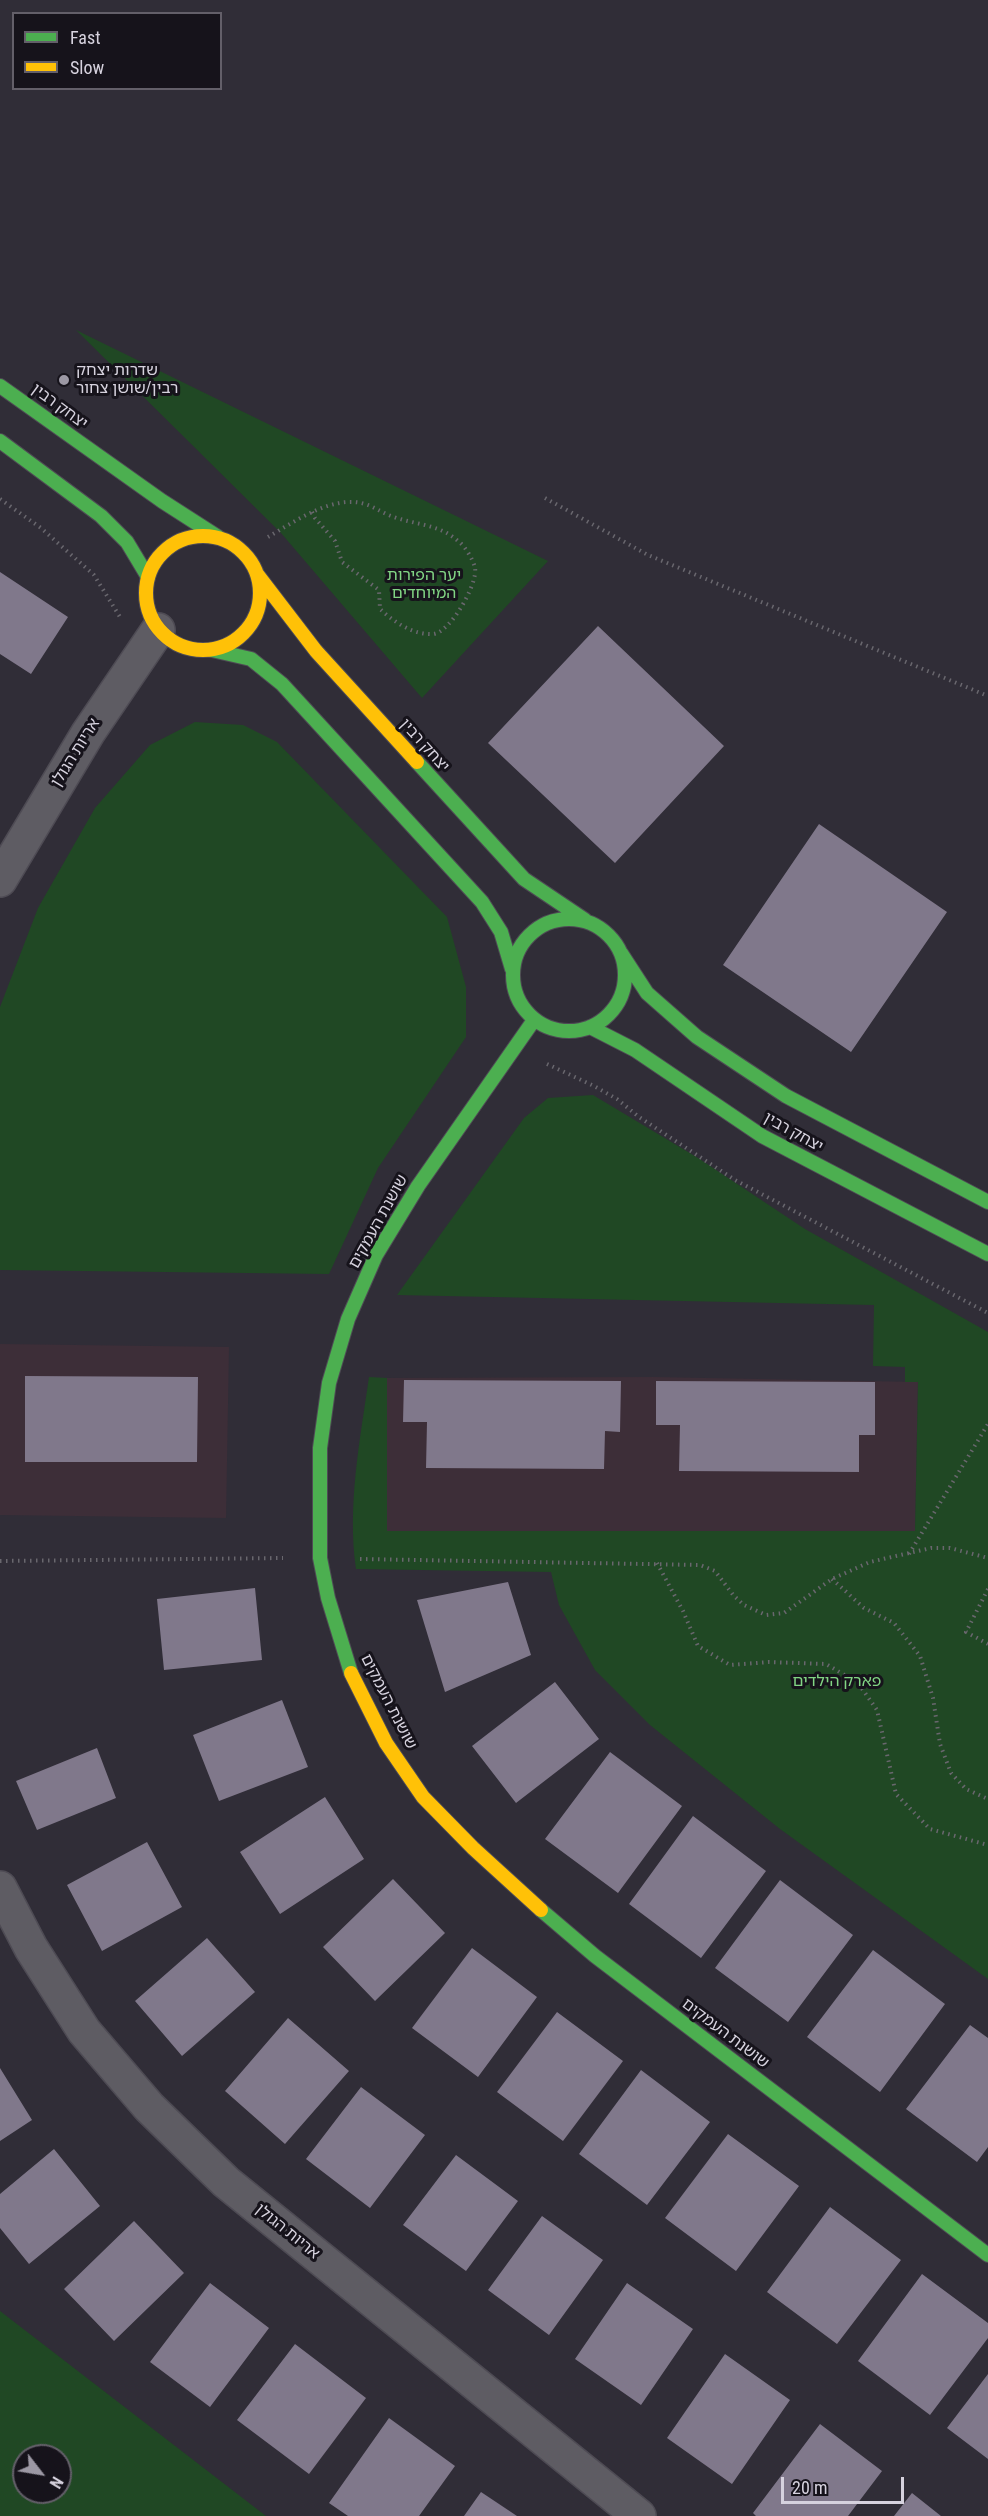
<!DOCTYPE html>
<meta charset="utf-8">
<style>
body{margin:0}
#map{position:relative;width:988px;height:2516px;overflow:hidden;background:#302d37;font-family:"Roboto Condensed",sans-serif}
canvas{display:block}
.legend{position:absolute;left:12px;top:12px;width:210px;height:78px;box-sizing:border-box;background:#16131b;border:2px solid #635f69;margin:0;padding:8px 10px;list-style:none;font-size:18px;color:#d6d2de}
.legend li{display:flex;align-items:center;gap:12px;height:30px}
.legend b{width:30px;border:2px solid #635f69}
.north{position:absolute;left:12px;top:2444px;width:60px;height:60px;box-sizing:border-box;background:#16131b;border:2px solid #635f69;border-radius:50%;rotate:121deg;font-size:16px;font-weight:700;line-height:24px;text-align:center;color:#d6d2de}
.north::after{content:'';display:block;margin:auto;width:21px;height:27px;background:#9c98a4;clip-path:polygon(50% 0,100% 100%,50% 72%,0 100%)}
.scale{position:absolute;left:781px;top:2477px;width:123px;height:27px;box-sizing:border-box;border:3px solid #d6d2de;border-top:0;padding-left:8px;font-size:18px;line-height:21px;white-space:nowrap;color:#d6d2de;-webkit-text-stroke:4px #16131b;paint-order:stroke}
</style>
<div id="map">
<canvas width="988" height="2516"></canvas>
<ul class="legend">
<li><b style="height:8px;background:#4caf50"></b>Fast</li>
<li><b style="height:8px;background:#ffc107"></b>Slow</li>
</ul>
<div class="north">N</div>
<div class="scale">20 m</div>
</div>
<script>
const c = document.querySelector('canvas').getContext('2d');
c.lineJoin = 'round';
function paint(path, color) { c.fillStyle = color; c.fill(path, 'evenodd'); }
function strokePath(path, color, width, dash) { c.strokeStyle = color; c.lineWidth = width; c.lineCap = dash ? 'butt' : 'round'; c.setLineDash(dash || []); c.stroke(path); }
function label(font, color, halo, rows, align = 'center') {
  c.font = font + ' "Roboto Condensed","Noto Sans Hebrew",sans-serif'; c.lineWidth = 6; c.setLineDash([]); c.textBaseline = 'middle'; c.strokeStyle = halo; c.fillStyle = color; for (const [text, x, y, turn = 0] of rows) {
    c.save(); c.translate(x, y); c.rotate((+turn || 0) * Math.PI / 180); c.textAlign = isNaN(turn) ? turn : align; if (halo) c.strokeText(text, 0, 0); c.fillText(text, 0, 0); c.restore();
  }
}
paint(new Path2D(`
 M0,1344L229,1347L226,1518L0,1515Z
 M653,1377L918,1382L915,1531H386L387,1378Z`), '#3d2e38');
paint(new Path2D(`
 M76,330L548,561L422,698L281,533Z
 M195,722L243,725L277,742L447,917L466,987V1037L378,1168L329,1274L0,1270V1007L38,908L95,808L150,745Z
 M593,1095L698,1158L805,1229L988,1332V1979L780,1829L650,1725L595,1670L559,1605L551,1572L356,1569C347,1506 360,1440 369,1377L387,1378V1531H915L918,1382H905V1367L873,1366L874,1305L397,1295L524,1118L548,1098Z
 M0,2311L266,2516H0ZM24,2456H60V2492H24Z`), '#204824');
paint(new Path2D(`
 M0,572L68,617L31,674L0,654Z
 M598,626L724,746L615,863L488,743Z
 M819,824L947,912L851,1052L723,965Z
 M25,1376L198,1377L197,1462H25Z
 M404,1380L621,1381L620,1432L605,1431L604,1469L426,1468L427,1422H403Z
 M656,1381L875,1382V1435H859V1472L679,1471L680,1425H656Z
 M508,1582L531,1655L445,1692L417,1600Z
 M255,1588L262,1660L164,1670L157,1599Z
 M555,1682L599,1739L516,1803L472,1746Z
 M282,1700L308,1767L219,1801L193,1735Z
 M97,1748L116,1798L37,1830L16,1781Z
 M610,1752L682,1806L618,1893L545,1839Z
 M325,1797L364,1859L280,1914L240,1852Z
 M693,1816L766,1871L701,1958L629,1904Z
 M147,1842L182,1907L102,1951L67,1885Z
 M393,1879L445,1933L375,2001L323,1947Z
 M780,1880L853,1935L788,2022L715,1968Z
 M207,1938L255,1992L182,2056L135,2001Z
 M472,1948L537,1997L478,2077L412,2028Z
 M873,1950L945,2004L880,2092L807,2037Z
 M557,2012L623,2061L563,2141L497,2092Z
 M288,2018L349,2071L285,2144L225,2091Z
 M970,2025L988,2038V2147L977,2162L906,2109Z
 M0,2068L32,2120L0,2141Z
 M641,2070L710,2122L647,2205L579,2154Z
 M361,2087L425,2135L370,2208L306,2159Z
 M728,2134L799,2186L736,2271L665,2218Z
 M54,2149L100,2206L29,2264L0,2228V2194Z
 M456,2155L518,2201L466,2271L403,2225Z
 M830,2207L901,2260L837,2344L767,2292Z
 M542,2216L603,2260L549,2335L488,2290Z
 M134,2221L184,2273L114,2341L64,2289Z
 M922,2274L988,2323V2338L930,2415L858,2361Z
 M210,2283L269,2328L210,2407L150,2362Z
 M627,2283L693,2329L641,2405L575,2359Z
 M295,2344L366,2398L309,2474L237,2420Z
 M725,2354L790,2400L732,2484L667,2438Z
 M988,2374V2459L947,2428Z
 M389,2418L455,2466L419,2516H348L329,2503Z
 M820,2424L882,2471L848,2516H756L753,2513Z
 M481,2492L517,2516H464Z
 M912,2493L941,2516H894Z`), '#80788b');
const street = new Path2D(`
 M0,880L88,733L158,630
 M0,1888L31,1948L84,2031L149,2107L226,2182L639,2516`);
const fast = new Path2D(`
 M0,386L162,501L218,537
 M0,441L101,516L127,542L148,577
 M212,650L251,659L282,684L482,902L501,932L512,969
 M417,762L524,879L585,920
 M513 975a56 56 0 1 1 112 0a56 56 0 1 1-112 0Z
 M621,953L647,993L697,1037L786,1096L988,1202
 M590,1027L635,1050L762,1136L988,1254
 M351,1673L328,1598L320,1558V1448L329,1383L348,1319L376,1255L418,1186L534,1020
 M541,1910L595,1956L988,2255`);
const slow = new Path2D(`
 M146 593a57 57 0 1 1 114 0a57 57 0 1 1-114 0Z
 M257,574L316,651L417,762
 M351,1673L386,1743L423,1797L473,1848L541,1910`);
strokePath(street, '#4e4b54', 36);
strokePath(fast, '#4e4b54', 16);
strokePath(slow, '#4e4b54', 16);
strokePath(new Path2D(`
 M545,498L648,555L988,696
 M0,499L41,528L94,575L120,617
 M268,537C294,522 333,494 365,504C375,507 384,514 394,517C416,525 439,524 458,541C465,546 473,559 475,568C478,584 450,633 433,634C413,635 394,622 380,609L379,590L342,562L335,541L315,518L312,512
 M547,1064L594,1086L617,1099L639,1117L735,1180L988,1313
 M909,1554L988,1424
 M360,1559L700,1565L715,1571L734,1596L744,1605L766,1615L784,1613L832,1579L870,1562L931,1548H950L988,1558
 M0,1561L283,1558
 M657,1563L683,1611L698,1646L730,1665L769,1662L826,1664L858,1683L877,1710L896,1794L930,1829L988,1845
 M832,1579L864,1608L894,1623L920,1656L933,1698L940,1744L951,1773L966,1789L988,1799
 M988,1589L966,1632L988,1644`), '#69676e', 4, [1.5, 4.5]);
strokePath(street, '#5e5c63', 33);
strokePath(fast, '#4caf50', 14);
strokePath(slow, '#ffc107', 14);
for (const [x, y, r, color] of [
 [64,380,6,"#9c98a4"]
]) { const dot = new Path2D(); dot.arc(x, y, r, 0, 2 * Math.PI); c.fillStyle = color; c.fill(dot); strokePath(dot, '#16131b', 2); }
label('16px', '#d6d2de', '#16131b', [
 ["שדרות יצחק",76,371],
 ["רבין/שושן צחור",76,389]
], 'left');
label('16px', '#d6d2de', '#16131b', [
 ["יצחק רבין",59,407,36],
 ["יצחק רבין",424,746,48],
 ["אריות הגולן",76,753,-58],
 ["יצחק רבין",793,1133,29],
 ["שושנת העמקים",379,1222,-61],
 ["שושנת העמקים",388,1702,63],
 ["שושנת העמקים",725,2034,37],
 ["אריות הגולן",287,2232,39]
]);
label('16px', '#82d584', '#16131b', [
 ["יער הפירות",424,576],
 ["המיוחדים",424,594],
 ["פארק הילדים",837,1682]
]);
</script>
